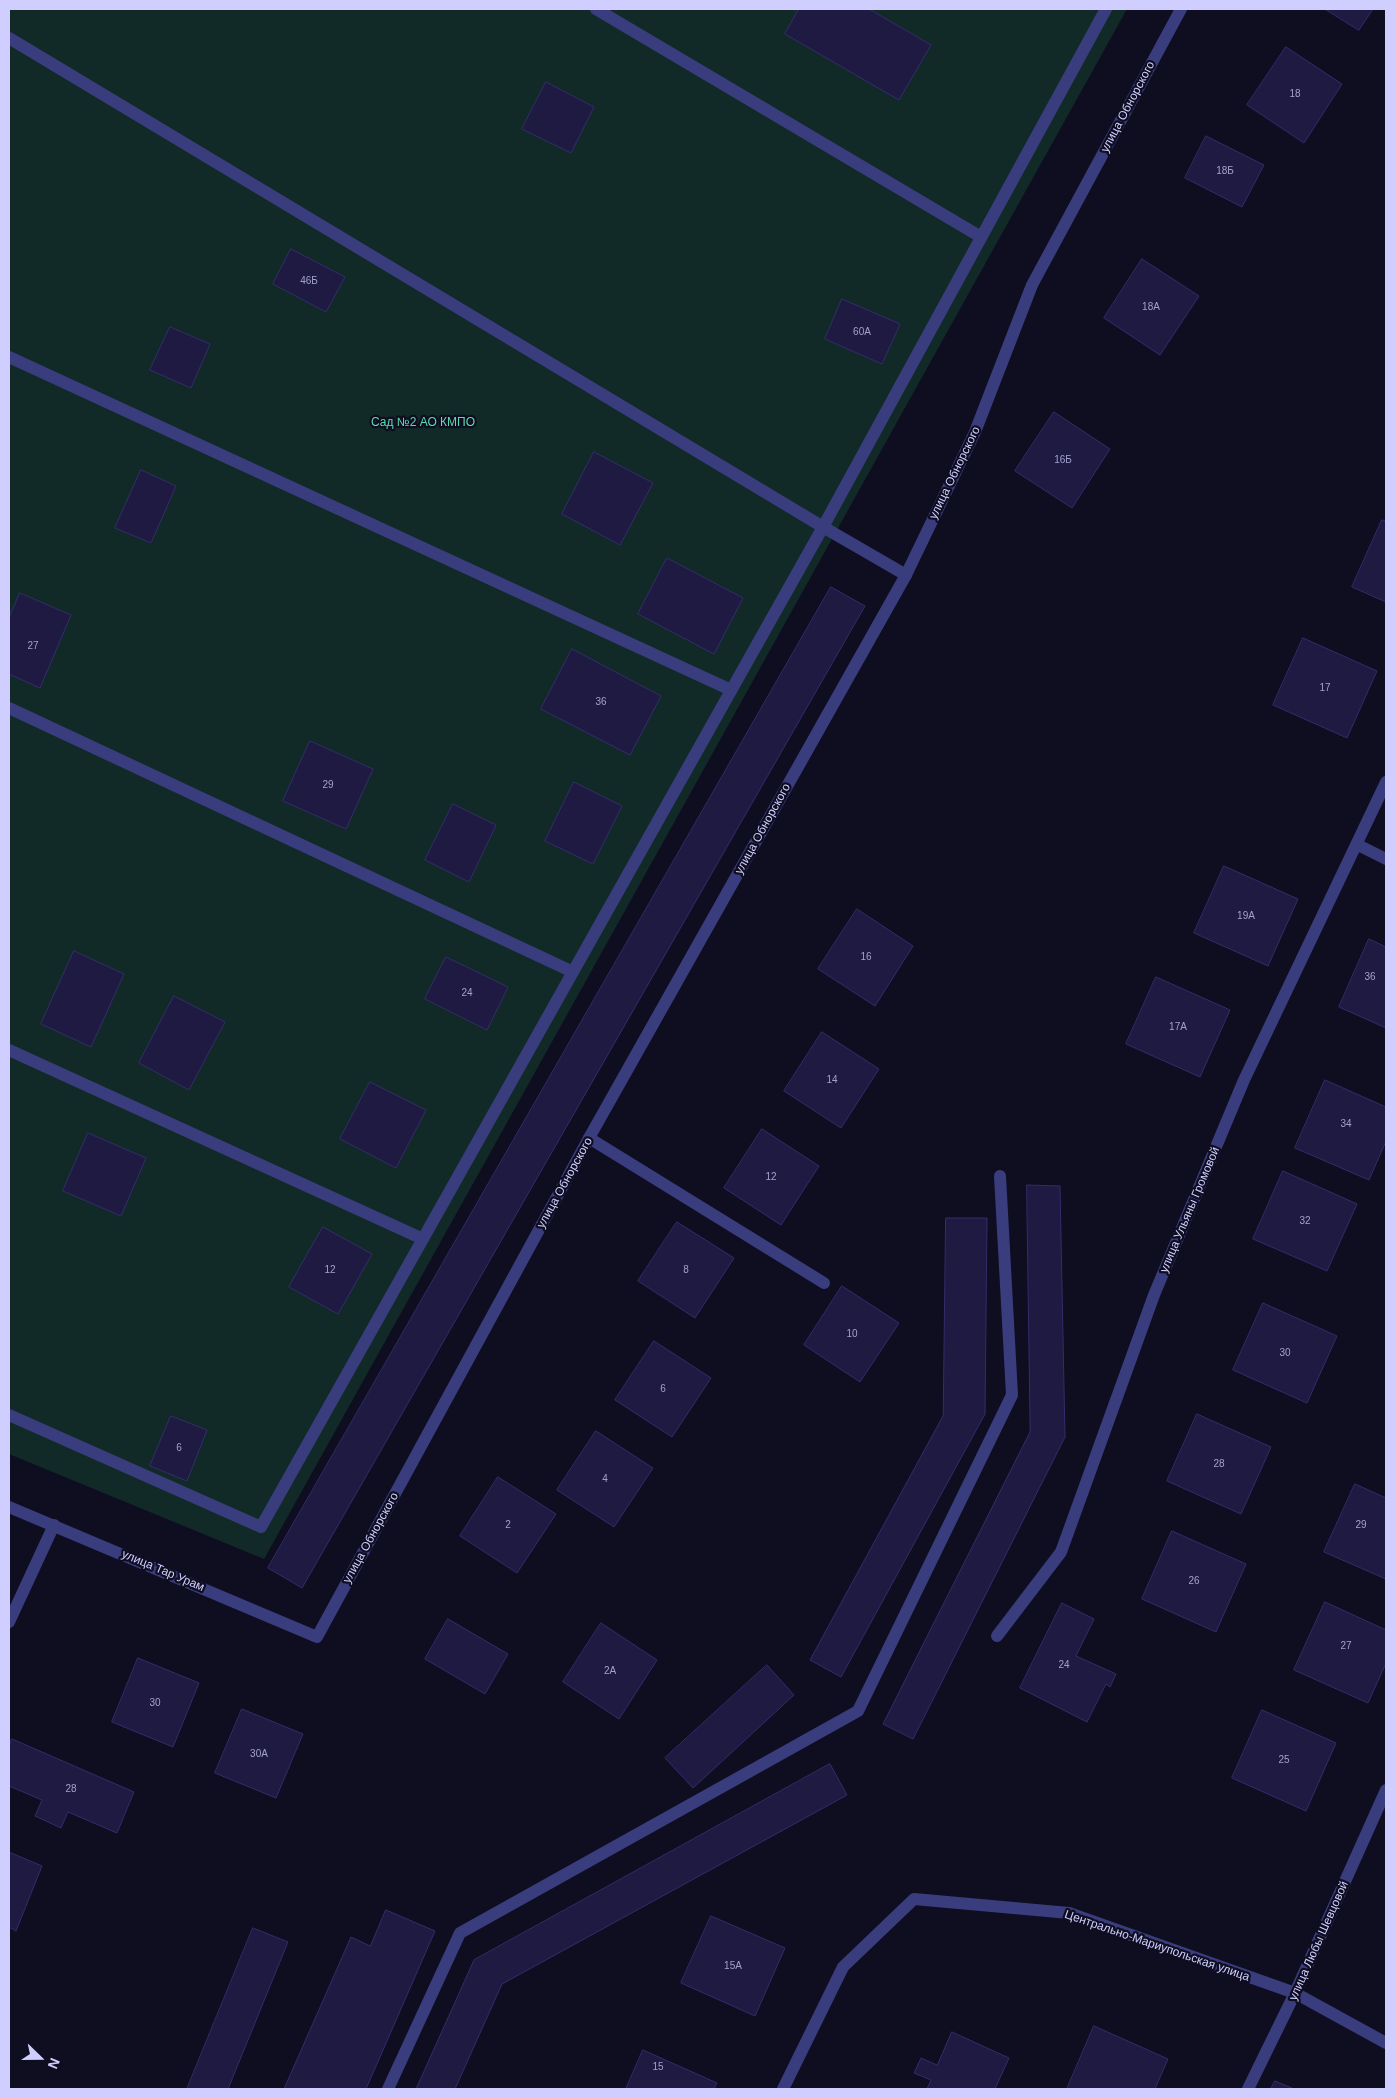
<!DOCTYPE html>
<meta charset="utf-8">
<style>
body{margin:0}
#map{position:relative;width:1395px;height:2098px;overflow:hidden;background:#0f0d20;font-family:Arial,sans-serif}
canvas{display:block}
.frame{position:absolute;inset:0;border:10px solid #cfcefe;pointer-events:none}
.north{position:absolute;left:15px;top:2033px;width:50px;height:50px;-webkit-text-stroke:4px #0f0d20;paint-order:stroke;rotate:112deg;font-size:14px;font-weight:700;line-height:20px;text-align:center;color:#cfcefe}
.north::after{content:'';display:block;margin:auto;width:18px;height:22px;background:#cfcefe;clip-path:polygon(50% 0,100% 100%,50% 72%,0 100%)}
</style>
<div id="map">
<canvas width="1395" height="2098"></canvas>
<div class="frame"></div>
<div class="north">N</div>
</div>
<script>
const c = document.querySelector('canvas').getContext('2d');
c.lineJoin = 'round';
function paint(path, color) { c.fillStyle = color; c.fill(path, 'evenodd'); }
function strokePath(path, color, width, dash) { c.strokeStyle = color; c.lineWidth = width; c.lineCap = dash ? 'butt' : 'round'; c.setLineDash(dash || []); c.stroke(path); }
function label(font, color, halo, rows, align = 'center') {
  c.font = font + ' Arial,sans-serif'; c.lineWidth = 4.5; c.setLineDash([]); c.textBaseline = 'middle'; c.strokeStyle = halo; c.fillStyle = color; for (const [text, x, y, turn = 0] of rows) {
    c.save(); c.translate(x, y); c.rotate((+turn || 0) * Math.PI / 180); c.textAlign = isNaN(turn) ? turn : align; if (halo) c.strokeText(text, 0, 0); c.fillText(text, 0, 0); c.restore();
  }
}
paint(new Path2D(`
 M9,9H1127L264,1559L9,1454Z`), '#112a27');
const building = new Path2D(`
 M799,9H869L931,45L899,100L785,34Z
 M1325,9H1373L1359,30Z
 M1286,47L1342,84L1304,143L1247,105Z
 M546,82L594,107L571,153L522,129Z
 M1206,136L1264,165L1242,207L1185,178Z
 M291,249L345,277L326,312L273,284Z
 M1142,259L1199,296L1160,355L1104,318Z
 M842,299L900,324L882,364L825,339Z
 M170,327L210,344L191,388L150,370Z
 M1054,412L1110,449L1072,508L1015,471Z
 M594,452L653,483L620,545L562,514Z
 M141,470L176,486L151,543L115,528Z
 M1382,520L1386,521V602L1352,587Z
 M667,558L743,598L714,654L638,614Z
 M831,587L865,606L302,1588L268,1568Z
 M20,593L71,615L40,688L9,674V618Z
 M1303,638L1377,671L1347,738L1273,705Z
 M572,649L661,696L630,755L541,709Z
 M310,741L373,769L346,829L283,801Z
 M574,782L622,806L593,864L545,841Z
 M453,804L496,825L469,882L425,860Z
 M1224,866L1298,899L1268,966L1194,933Z
 M857,909L913,946L875,1006L818,969Z
 M1369,939L1386,947V1028L1339,1007Z
 M74,951L124,974L91,1047L41,1024Z
 M446,957L508,987L487,1030L425,999Z
 M1156,977L1230,1010L1200,1077L1126,1044Z
 M174,996L225,1022L189,1090L139,1063Z
 M822,1032L879,1069L841,1128L784,1091Z
 M1325,1080L1386,1107V1141L1369,1180L1295,1148Z
 M370,1082L426,1110L396,1168L340,1139Z
 M762,1129L819,1166L781,1225L724,1188Z
 M88,1133L146,1158L121,1216L63,1191Z
 M1283,1171L1357,1204L1327,1271L1253,1239Z
 M1027,1185L1060,1186L1065,1437L913,1739L883,1724L1030,1432Z
 M946,1218H987L985,1414L841,1677L810,1660L943,1416Z
 M677,1222L734,1258L695,1318L638,1281Z
 M323,1227L372,1254L338,1314L289,1287Z
 M842,1286L899,1323L860,1382L804,1345Z
 M1263,1303L1337,1336L1307,1403L1233,1370Z
 M654,1341L711,1378L672,1437L615,1400Z
 M1197,1414L1271,1447L1241,1514L1167,1481Z
 M171,1416L207,1430L187,1481L150,1466Z
 M596,1431L653,1468L614,1527L557,1490Z
 M498,1477L556,1514L517,1573L460,1536Z
 M1355,1484L1386,1498V1579L1324,1552Z
 M1172,1531L1246,1564L1216,1632L1142,1599Z
 M1325,1602L1386,1630V1663L1368,1703L1294,1670Z
 M1062,1603L1094,1619L1076,1656L1116,1674L1110,1687L1106,1684L1087,1722L1020,1688Z
 M448,1619L508,1654L485,1694L425,1659Z
 M601,1623L657,1660L619,1719L563,1682Z
 M138,1658L199,1683L173,1747L112,1722Z
 M767,1665L794,1695L693,1788L665,1758Z
 M242,1709L303,1734L276,1798L215,1773Z
 M1262,1710L1336,1743L1306,1811L1232,1778Z
 M12,1739L134,1792L117,1833L68,1812L61,1828L35,1816L42,1800L9,1786V1747Z
 M830,1764L847,1795L502,1984L455,2089H416L474,1960Z
 M9,1852L42,1866L16,1931L9,1927Z
 M386,1910L435,1931L366,2089H284L351,1937L370,1946Z
 M711,1916L785,1948L755,2016L681,1983Z
 M253,1928L288,1942L228,2089H187Z
 M1094,2026L1168,2059L1155,2089H1067Z
 M952,2032L1009,2058L995,2089H927L931,2080L914,2073L921,2058L937,2065Z
 M643,2050L717,2083L714,2089H626Z
 M1275,2081L1294,2089H1271Z`);
paint(building, '#1e1a41');
strokePath(building, '#342c6c', 1);
strokePath(new Path2D(`
 M596,9L981,237
 M9,38L823,527L906,575
 M9,357L731,690
 M9,708L573,972
 M9,1050L423,1239
 M589,1138L824,1283
 M9,1415L261,1527L823,527L1106,9
 M388,2089L460,1933L858,1711L1012,1395L1000,1176`), '#393d7e', 12);
strokePath(new Path2D(`
 M1358,845L1386,859
 M9,1507L317,1637L589,1138L906,575L975,432L1032,285L1181,9
 M9,1622L54,1525
 M997,1636L1061,1552L1154,1295L1244,1080L1386,782
 M783,2089L843,1967L914,1899L1069,1913L1295,1993L1386,2043
 M1248,2089L1295,1993L1386,1790`), '#393d7e', 12);
label('10px', '#a3a1cf', null, [
 ["18",1295,94],
 ["18Б",1225,171],
 ["46Б",309,281],
 ["18А",1151,307],
 ["60А",862,332],
 ["16Б",1063,460],
 ["27",33,646],
 ["17",1325,688],
 ["36",601,702],
 ["29",328,785],
 ["19А",1246,916],
 ["16",866,957],
 ["36",1370,977],
 ["24",467,993],
 ["17А",1178,1027],
 ["14",832,1080],
 ["34",1346,1124],
 ["12",771,1177],
 ["32",1305,1221],
 ["12",330,1270],
 ["8",686,1270],
 ["10",852,1334],
 ["30",1285,1353],
 ["6",663,1389],
 ["6",179,1448],
 ["28",1219,1464],
 ["4",605,1479],
 ["2",508,1525],
 ["29",1361,1525],
 ["26",1194,1581],
 ["27",1346,1646],
 ["24",1064,1665],
 ["2А",610,1671],
 ["30",155,1703],
 ["30А",259,1754],
 ["25",1284,1760],
 ["28",71,1789],
 ["15А",733,1966],
 ["15",658,2067]
]);
label('12px', '#cfcefe', '#0f0d20', [
 ["улица Обнорского",1128,107,-62],
 ["улица Обнорского",955,473,-64],
 ["улица Обнорского",763,829,-61],
 ["улица Обнорского",565,1183,-61],
 ["улица Ульяны Громовой",1190,1210,-67],
 ["улица Обнорского",371,1538,-61],
 ["улица Тар Урам",163,1571,23],
 ["улица Любы Шевцовой",1319,1941,-66],
 ["Центрально-Мариупольская улица",1157,1946,19]
]);
label('12px', '#5cdcb1', '#0f0d20', [
 ["Сад №2 АО КМПО",423,423]
]);
</script>
